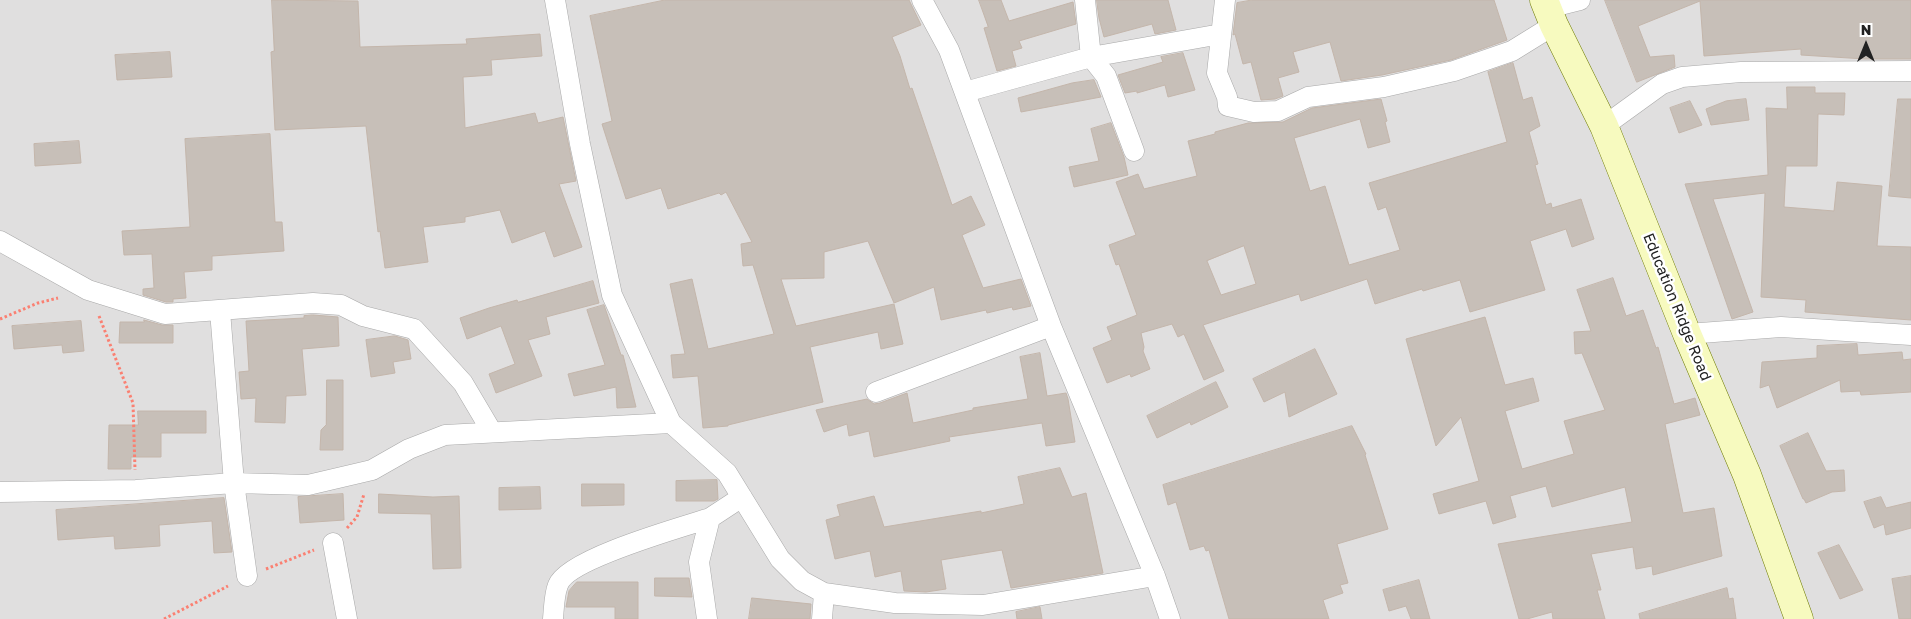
<!DOCTYPE html>
<style>
body{margin:0}
#map{position:relative;width:1911px;height:619px;overflow:hidden;background:#f2efe9;font-family:"Golos Text",sans-serif}
canvas{display:block}
.north{position:absolute;left:1841px;top:20px;width:50px;height:50px;-webkit-text-stroke:4px #fff;paint-order:stroke;rotate:0deg;font-size:14px;font-weight:700;line-height:20px;text-align:center;color:#222}
.north::after{content:'';display:block;margin:auto;width:18px;height:22px;background:#222;clip-path:polygon(50% 0,100% 100%,50% 72%,0 100%)}
</style>
<div id="map">
<canvas width="1911" height="619"></canvas>
<div class="north">N</div>
</div>
<script>
const c = document.querySelector('canvas').getContext('2d');
c.lineJoin = 'round';
function paint(path, color) { c.fillStyle = color; c.fill(path, 'evenodd'); }
function strokePath(path, color, width, dash) { c.strokeStyle = color; c.lineWidth = width; c.lineCap = dash ? 'butt' : 'round'; c.setLineDash(dash || []); c.stroke(path); }
function label(font, color, halo, rows, align = 'center') {
  c.font = font + ' "Golos Text",sans-serif'; c.lineWidth = 5; c.setLineDash([]); c.textBaseline = 'middle'; c.strokeStyle = halo; c.fillStyle = color; for (const [text, x, y, turn = 0] of rows) {
    c.save(); c.translate(x, y); c.rotate((+turn || 0) * Math.PI / 180); c.textAlign = isNaN(turn) ? turn : align; if (halo) c.strokeText(text, 0, 0); c.fillText(text, 0, 0); c.restore();
  }
}
paint(new Path2D(`
 M0,0H1911V619H0Z`), '#e0dfdf');
const building = new Path2D(`
 M272,0L358,1L360,47L467,44L466,39L540,34L542,56L491,60L492,75L463,77L465,128L535,113L538,123L563,117L576,181L559,184L582,247L554,257L545,231L512,243L500,210L465,217V222L423,227L428,262L385,268L380,231L378,232L366,126L275,130L271,52L274,51Z
 M665,0H909L921,25L892,37L900,56L910,89L912,88L952,205L971,196L985,225L962,235L983,288L1021,279L1031,306L1013,310L1012,307L987,313L986,310L941,320L934,287L894,303L868,241L824,252V278L781,279L796,326L894,304L903,344L881,349L878,332L810,347L823,402L728,425V426L703,428L698,376L673,378L671,355L685,354L670,284L692,279L708,349L774,334L753,265L743,266L741,244L752,242L726,192L721,195L719,193L668,209L661,188L626,199L602,124L612,121L590,16Z
 M979,0H1001L1009,21L1073,2L1076,24L1019,41L1022,48L1012,51L1016,66L997,71L984,28L988,27Z
 M1097,0H1168L1176,30L1155,34L1152,24L1104,37L1099,18Z
 M1252,0H1494L1507,40L1451,60L1382,75L1341,81L1330,42L1293,52L1299,72L1278,78L1283,96L1275,99L1261,100L1251,62L1243,64L1235,34L1233,35L1237,3Z
 M1605,0H1911V59H1865L1801,55V49L1704,56L1700,1L1638,26L1650,57L1674,55L1675,67L1637,82Z
 M170,52L172,77L117,80L115,55Z
 M1183,53L1195,90L1168,97L1165,85L1137,93V91L1125,93L1118,75L1163,62L1161,57Z
 M1513,63L1523,100L1532,97L1540,126L1529,132L1538,164L1535,165L1546,205L1551,203L1552,208L1581,199L1594,239L1572,247L1566,229L1530,241L1545,290L1470,312L1460,280L1423,291L1422,289L1375,304L1367,279L1301,301L1299,294L1203,325L1224,371L1204,380L1184,334L1178,337L1172,324L1141,333L1144,347L1143,351L1150,369L1131,377L1130,374L1107,383L1093,348L1112,340L1107,327L1137,315L1119,264L1116,265L1109,245L1136,235L1116,182L1138,174L1144,189L1197,176L1188,141L1215,134V132L1248,123L1283,122L1312,108L1381,99L1387,121L1385,122L1390,142L1368,148L1360,119L1294,138L1310,191L1325,186L1349,265L1400,250L1386,207L1378,210L1369,183L1507,142L1488,72ZM1244,246L1256,284L1221,295L1207,261Z
 M1094,80L1101,97L1021,112L1018,98L1072,83Z
 M1787,87H1815V93H1845L1844,115L1818,114L1817,166H1786L1784,207L1834,211L1837,182L1882,186L1877,246L1911,247V320L1805,312L1806,300L1761,297L1765,193L1713,199L1753,312L1732,319L1685,184L1768,175L1766,108L1787,109Z
 M1746,99L1749,120L1711,125L1706,109L1726,101Z
 M1898,99H1911V198L1889,196Z
 M1690,101L1702,125L1679,133L1670,108Z
 M1111,123L1124,157L1128,175L1074,187L1069,167L1099,161L1091,129Z
 M270,134L275,222H282L284,251L212,256V270L184,272L186,298L173,299V302H166L143,295V289L154,288L152,254L124,255L122,231L190,227L185,139Z
 M79,141L81,163L35,166L34,144Z
 M1613,278L1626,316L1643,310L1656,348L1658,347L1674,404L1695,398L1700,415L1665,424L1683,513L1714,508L1722,556L1653,575L1652,566L1636,569L1633,547L1591,554L1601,590H1597L1605,619H1553L1552,612L1527,619H1519L1498,544L1632,522L1625,487L1552,507L1546,486L1510,496L1516,517L1493,524L1486,501L1439,514L1433,494L1479,481L1461,417L1436,446L1406,339L1485,317L1505,385L1533,378L1539,401L1505,411L1522,469L1574,454L1564,421L1605,410L1582,353L1575,354L1574,332L1591,331L1577,290Z
 M593,281L599,303L546,317L550,334L528,340L542,376L496,393L489,374L515,364L501,326L467,339L460,318L489,308L517,300L518,302Z
 M604,305L621,355H623L636,407L617,408L616,387L574,396L568,374L605,365L587,310Z
 M313,315L338,317L339,346L302,349L306,395L286,396L285,423L255,422L256,398L241,399L239,372L249,371L246,321L304,318V316Z
 M144,320L162,325H173V343H119L120,322H144Z
 M81,321L84,351L63,353L62,345L14,349L12,326Z
 M395,336L408,340L411,359L393,362L395,373L371,377L366,340Z
 M1857,344L1858,355L1902,352L1903,360L1911,359V392L1861,395L1860,391L1841,392L1840,380L1777,408L1769,385L1760,388L1762,362L1817,358V346Z
 M1315,349L1337,394L1289,417L1285,392L1264,402L1253,379Z
 M1040,353L1047,396L1066,393L1068,399L1075,442L1046,446L1042,423L949,437L950,441L874,457L869,431L849,436L847,424L824,432L816,410L867,399L874,404L880,403L907,393L913,423L973,410V408L1028,399L1020,357Z
 M327,380H343V450H320L321,430L326,425Z
 M1216,382L1228,407L1191,425L1190,422L1157,438L1147,416Z
 M138,411H206V433H161V457H131V469H108L109,425H138Z
 M1352,426L1366,454L1365,455L1388,529L1337,544L1348,583L1340,585L1343,593L1323,600L1329,619H1229L1209,550L1206,551L1204,546L1190,550L1176,502L1168,505L1163,485Z
 M1808,433L1826,471L1844,470L1845,491L1832,492L1806,503L1804,499H1803L1780,446Z
 M1060,468L1072,497L1086,493L1103,573L1011,588L1002,550L941,560L946,589L926,592L904,591L901,571L875,577L870,551L835,559L826,520L840,516L837,505L874,496L884,527L981,511V513L1024,504L1018,477Z
 M717,480L718,499L714,501H676V481Z
 M582,484H624V505L582,506Z
 M540,487L541,509L499,510V488Z
 M343,494L344,520L300,523L298,497Z
 M379,494L433,497L459,496L461,568L433,569L431,514L379,513Z
 M1881,497L1886,508L1911,502V528L1886,535L1884,524L1874,528L1864,502Z
 M224,498L232,552L214,553L212,521L159,525L160,546L115,549L114,536L58,540L56,510Z
 M1839,545L1863,590L1840,599L1818,553Z
 M1911,576V619H1899L1892,579Z
 M655,578H689L692,597L655,596Z
 M1419,580L1430,619H1411L1406,606L1389,611L1383,590Z
 M577,582H638V619H615V607H566L569,591Z
 M1727,588L1729,599L1733,598L1736,619H1640L1639,614Z
 M752,598L811,604L810,619H749Z
 M1040,607L1042,619H1017L1016,612Z`);
paint(building, '#c7bfb8');
strokePath(building, '#c4b6ab', 1);
const minor = new Path2D(`
 M555,0L580,144L612,295L671,423L727,473L780,559L802,581L824,593L895,603L983,605L1155,576
 M922,0L949,50L1051,326L1155,576L1170,619
 M1085,0L1091,57L1106,76L1134,151
 M1225,0L1217,73L1227,97L1228,106L1254,112L1278,111L1308,97L1384,87L1454,71L1512,51L1554,25
 M1548,8L1580,0
 M965,92L1091,57L1221,34
 M1604,126L1662,84L1682,77L1741,72L1911,71
 M0,241L88,290L165,314L313,303L341,305L363,316L414,329L463,383L492,432
 M220,311L234,483L247,576
 M1687,334L1781,327L1911,335
 M876,392L1051,326
 M0,492L136,490L234,483L308,485L372,470L409,449L445,435L671,423
 M333,543L347,619
 M553,619C554,608 554,595 558,585C567,559 682,527 710,518
 M707,619L699,562L710,518L742,497
 M822,619L824,593`);
const secondary = new Path2D(`
 M1544,0L1554,25L1604,126L1687,334L1747,475L1799,619`);
strokePath(minor, '#a9a9a9', 21);
strokePath(secondary, '#707d05', 29);
strokePath(new Path2D(`
 M99,316L133,403L135,470
 M0,319L38,303L58,298
 M347,528L357,517L364,494
 M266,569L314,550
 M164,619L228,586`), '#fa8072', 3, [2.5, 2.5]);
strokePath(minor, '#fff', 20);
strokePath(secondary, '#f7fabf', 28);
label('15px', '#222', '#fff', [
 ["Education Ridge Road",1677,307,68]
]);
</script>
